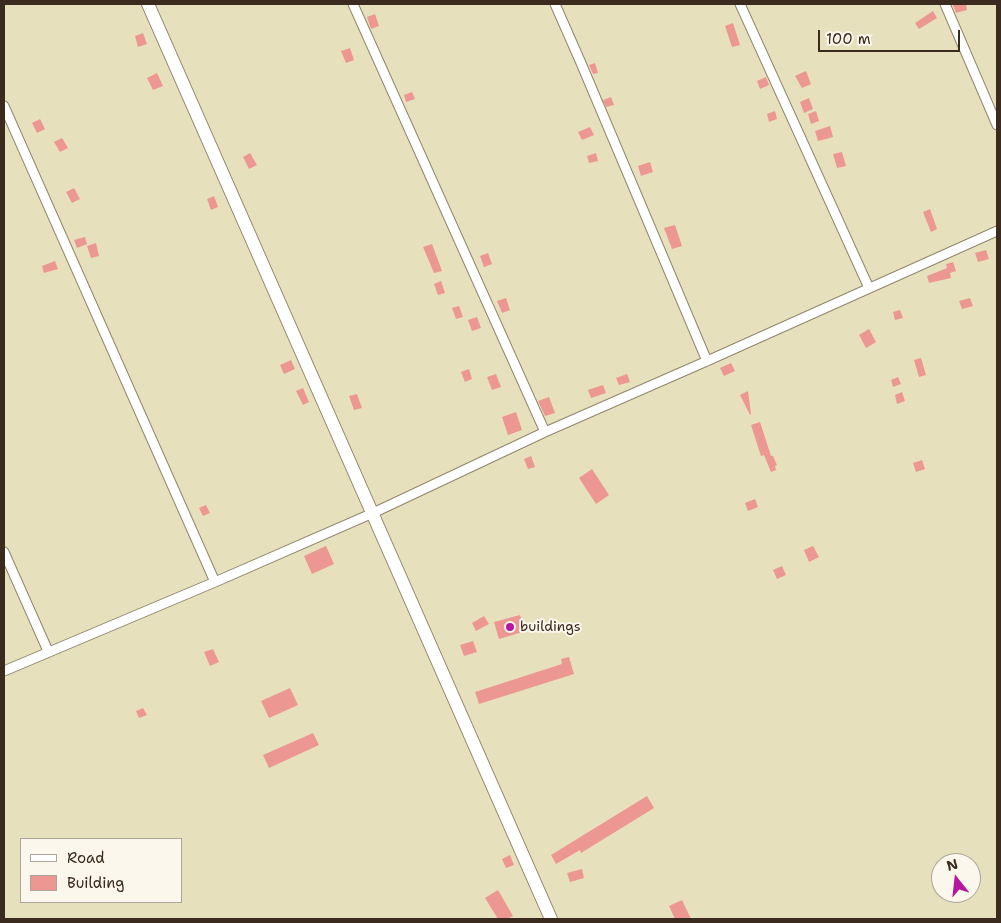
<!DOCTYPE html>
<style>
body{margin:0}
#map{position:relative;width:1001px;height:923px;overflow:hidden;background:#e6e0bc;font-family:"Shantell Sans",sans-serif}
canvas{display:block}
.frame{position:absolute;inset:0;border:5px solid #3b2a1e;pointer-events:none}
.legend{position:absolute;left:20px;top:838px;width:162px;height:65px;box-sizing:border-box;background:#fbf7ec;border:1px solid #aea59a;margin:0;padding:6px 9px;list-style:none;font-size:15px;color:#3b2a1e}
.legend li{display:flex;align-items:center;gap:10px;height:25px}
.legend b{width:25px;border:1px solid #aea59a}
.north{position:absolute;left:931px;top:853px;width:50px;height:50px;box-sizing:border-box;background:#fbf7ec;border:1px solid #aea59a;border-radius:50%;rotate:344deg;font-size:14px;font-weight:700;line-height:20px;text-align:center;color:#3b2a1e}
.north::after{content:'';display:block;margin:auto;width:18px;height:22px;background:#b5179e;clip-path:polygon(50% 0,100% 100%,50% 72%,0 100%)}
.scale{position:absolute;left:818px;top:30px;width:142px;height:22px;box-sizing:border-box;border:2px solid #3b2a1e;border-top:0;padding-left:6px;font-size:15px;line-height:18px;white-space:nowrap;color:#3b2a1e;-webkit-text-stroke:4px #fbf7ec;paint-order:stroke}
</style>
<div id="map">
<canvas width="1001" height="923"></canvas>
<div class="frame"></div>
<ul class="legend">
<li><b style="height:6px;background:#fff"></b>Road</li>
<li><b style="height:14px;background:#ed9793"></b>Building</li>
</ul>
<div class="north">N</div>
<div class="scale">100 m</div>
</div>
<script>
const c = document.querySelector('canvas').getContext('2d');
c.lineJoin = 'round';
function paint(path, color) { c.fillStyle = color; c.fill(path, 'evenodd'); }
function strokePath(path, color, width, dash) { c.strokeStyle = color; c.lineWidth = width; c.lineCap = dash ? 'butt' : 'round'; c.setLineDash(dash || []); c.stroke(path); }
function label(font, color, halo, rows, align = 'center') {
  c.font = font + ' "Shantell Sans",sans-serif'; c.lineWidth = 4; c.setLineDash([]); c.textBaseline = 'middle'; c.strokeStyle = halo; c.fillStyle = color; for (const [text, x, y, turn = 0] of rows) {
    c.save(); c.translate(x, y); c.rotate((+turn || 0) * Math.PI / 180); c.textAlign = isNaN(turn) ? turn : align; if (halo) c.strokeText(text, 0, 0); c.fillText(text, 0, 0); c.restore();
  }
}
paint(new Path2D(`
 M958,4H966L967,10L956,13L953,5Z
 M933,11L937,18L919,29L915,23Z
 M375,14L379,26L371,29L367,17Z
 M733,23L740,45L732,47L725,26Z
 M143,33L147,44L138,47L135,36Z
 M350,48L354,60L346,63L341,51Z
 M595,63L598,73L593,74L589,65Z
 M806,71L811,84L802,88L795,76Z
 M157,73L163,86L153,90L147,78Z
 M766,77L769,85L760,89L757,81Z
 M412,92L415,99L406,102L404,95Z
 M611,97L614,105L606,107L603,100Z
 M809,98L813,109L804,113L800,102Z
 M775,111L777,119L769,122L767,114Z
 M816,111L819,121L811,124L808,114Z
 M40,119L45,129L37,133L32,123Z
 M830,126L833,137L818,141L815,131Z
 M590,127L594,135L582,140L578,132Z
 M62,138L68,148L60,152L54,142Z
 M842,152L846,166L837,168L833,154Z
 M250,153L257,165L249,169L243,157Z
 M596,153L598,161L589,163L587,156Z
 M650,162L653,172L641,176L638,166Z
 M74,188L80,199L72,203L66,192Z
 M214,196L218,207L211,210L207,199Z
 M930,209L937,229L931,232L923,212Z
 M675,225L682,246L672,249L664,228Z
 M85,237L87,244L77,248L74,240Z
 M96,243L99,256L91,258L87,246Z
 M432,244L442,271L434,273L423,247Z
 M986,250L989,259L978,262L975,253Z
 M488,253L492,264L484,267L480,256Z
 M55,261L58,269L44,273L42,266Z
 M953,262L956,271L950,273L951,278L929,283L927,276L947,268L946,264Z
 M441,281L445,293L438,295L434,284Z
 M506,298L510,310L502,313L497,301Z
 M970,298L973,306L962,309L959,301Z
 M459,306L463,317L456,319L452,308Z
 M900,310L903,318L895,320L893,312Z
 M477,317L481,328L472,331L468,320Z
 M869,329L876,342L866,348L859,335Z
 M921,358L926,375L919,377L914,360Z
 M291,360L295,369L284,374L280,365Z
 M731,363L735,371L724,376L720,368Z
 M469,369L472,379L465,382L461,372Z
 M496,374L501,387L492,390L487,377Z
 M627,374L630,382L619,385L616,378Z
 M898,377L901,384L893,387L891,380Z
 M603,385L606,393L591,398L588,390Z
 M303,388L309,402L303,405L296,391Z
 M748,391L751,414L750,415L740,395Z
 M902,392L905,401L897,404L895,395Z
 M357,394L362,408L354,410L349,396Z
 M549,397L555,413L545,416L538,401Z
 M516,412L522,430L508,435L502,417Z
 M760,422L771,456H773L777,465L775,466L776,470L771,472L764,455L761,456L751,425Z
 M531,456L535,467L528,469L524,459Z
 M922,460L925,469L916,472L913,463Z
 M592,469L609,495L596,504L579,478Z
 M755,499L758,507L748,511L745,503Z
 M206,505L210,513L203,516L199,508Z
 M326,546L334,564L312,574L304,556Z
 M813,546L819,557L809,562L804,550Z
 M782,566L786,575L777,579L773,570Z
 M520,615L526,631L499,639L494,622Z
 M484,616L489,624L476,631L472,623Z
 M473,641L477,652L464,656L460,645Z
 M213,649L219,662L210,666L204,652Z
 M569,657L574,674L479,704L475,692L562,664L561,659Z
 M290,688L298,705L269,718L261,701Z
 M143,708L147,715L139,718L136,711Z
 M313,733L319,745L269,768L263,755Z
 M647,796L654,808L581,853L580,850L556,864L551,855Z
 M510,855L514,865L506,868L502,859Z
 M582,869L584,878L570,882L567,873Z
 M498,890L513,916L507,919H498L485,898Z
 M682,900L691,919H675L669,906Z`), '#ed9793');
const street = new Path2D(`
 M353,4L545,432
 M555,4L581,63L707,361
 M740,4L869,288
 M945,4L997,125
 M4,106L215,582
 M4,552L48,651
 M4,671L215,582L373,513L545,432L707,361L997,231`);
const secondary = new Path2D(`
 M148,4L551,919`);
strokePath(street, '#90856d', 11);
strokePath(secondary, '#90856d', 14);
strokePath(street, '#fff', 9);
strokePath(secondary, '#fff', 12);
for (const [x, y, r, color] of [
 [510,627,5,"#b5179e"]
]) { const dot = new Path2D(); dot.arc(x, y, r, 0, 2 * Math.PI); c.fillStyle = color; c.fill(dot); strokePath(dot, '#fbf7ec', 2); }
label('14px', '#3b2a1e', '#fbf7ec', [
 ["buildings",520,627]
], 'left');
</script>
